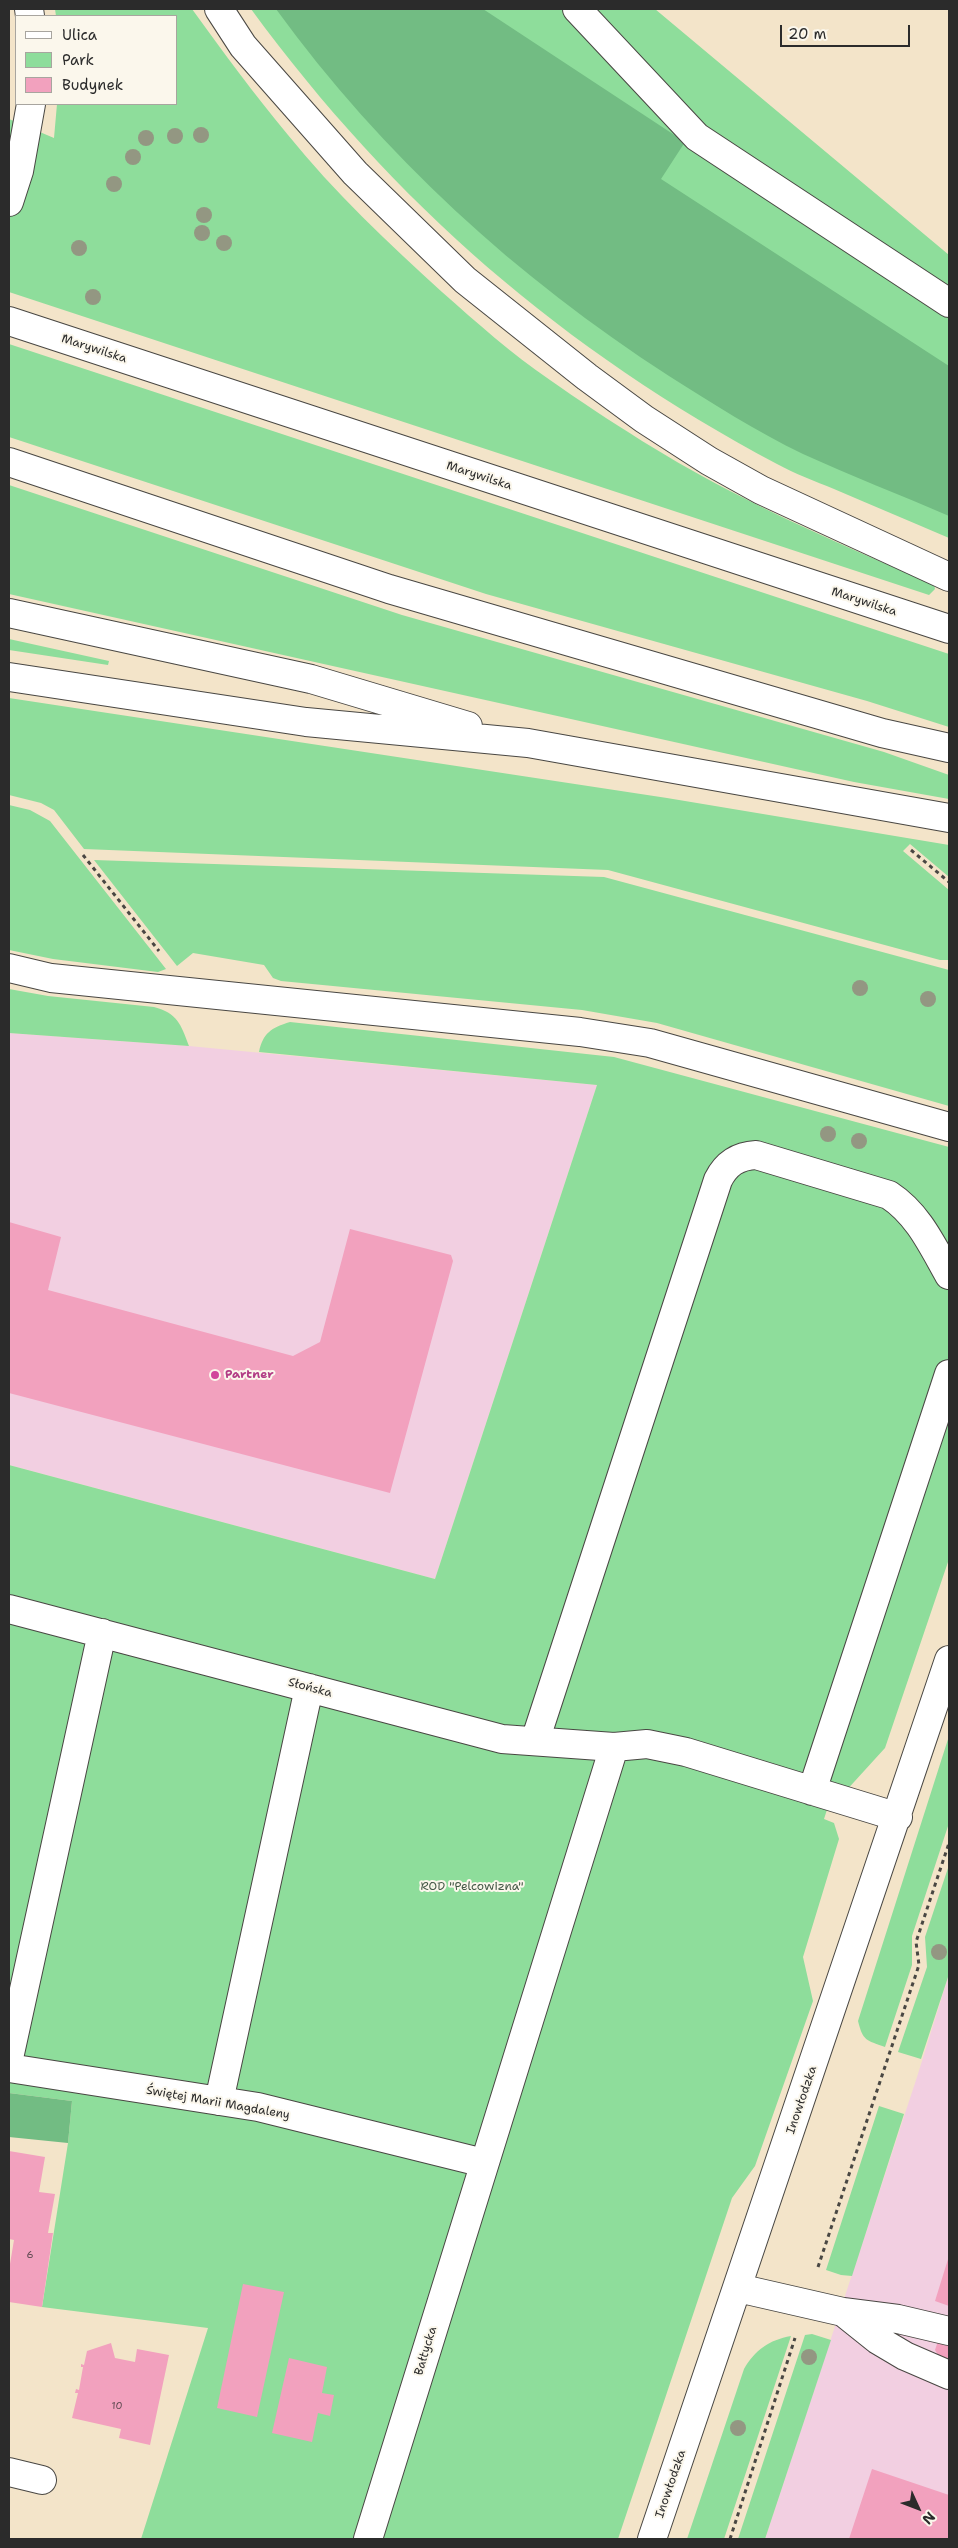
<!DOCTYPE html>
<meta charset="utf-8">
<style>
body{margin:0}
#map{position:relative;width:958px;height:2548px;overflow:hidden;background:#f3e4c9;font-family:"Shantell Sans",sans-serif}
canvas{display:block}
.frame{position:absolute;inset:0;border:10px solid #2b2b2b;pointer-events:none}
.legend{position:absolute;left:15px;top:15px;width:162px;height:90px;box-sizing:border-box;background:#fbf7ec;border:1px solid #a8a59f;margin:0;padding:6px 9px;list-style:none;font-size:15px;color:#2b2b2b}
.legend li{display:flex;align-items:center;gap:10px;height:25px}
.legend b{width:25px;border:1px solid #a8a59f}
.north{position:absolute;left:893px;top:2483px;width:50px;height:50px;-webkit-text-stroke:4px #fbf7ec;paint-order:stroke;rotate:133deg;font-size:14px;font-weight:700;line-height:20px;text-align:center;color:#2b2b2b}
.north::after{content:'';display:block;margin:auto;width:18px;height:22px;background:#2b2b2b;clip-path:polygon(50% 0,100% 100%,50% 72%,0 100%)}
.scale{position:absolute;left:780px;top:25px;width:130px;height:22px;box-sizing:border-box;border:2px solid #2b2b2b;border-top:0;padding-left:6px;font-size:15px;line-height:18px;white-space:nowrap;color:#2b2b2b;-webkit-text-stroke:4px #fbf7ec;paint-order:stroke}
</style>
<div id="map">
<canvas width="958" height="2548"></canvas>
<div class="frame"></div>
<ul class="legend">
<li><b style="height:6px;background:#fff"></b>Ulica</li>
<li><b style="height:14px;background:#8edd9b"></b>Park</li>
<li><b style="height:14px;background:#f2a1be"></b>Budynek</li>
</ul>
<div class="north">N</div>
<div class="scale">20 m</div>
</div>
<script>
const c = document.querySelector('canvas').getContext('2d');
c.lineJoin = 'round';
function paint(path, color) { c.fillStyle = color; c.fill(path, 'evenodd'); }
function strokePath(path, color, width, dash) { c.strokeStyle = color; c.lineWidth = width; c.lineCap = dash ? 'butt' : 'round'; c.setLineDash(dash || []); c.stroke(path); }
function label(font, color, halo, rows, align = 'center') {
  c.font = font + ' "Shantell Sans",sans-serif'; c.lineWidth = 4; c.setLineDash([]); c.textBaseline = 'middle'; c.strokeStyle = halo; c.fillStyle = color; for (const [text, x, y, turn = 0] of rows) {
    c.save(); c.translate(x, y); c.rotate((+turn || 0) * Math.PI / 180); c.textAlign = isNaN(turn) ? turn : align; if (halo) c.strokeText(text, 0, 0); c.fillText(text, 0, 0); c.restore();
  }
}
paint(new Path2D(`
 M9,1033L189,1046L597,1085L435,1579L9,1465Z
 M949,1974V2539H765L917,2077Z`), '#f2cfe1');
paint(new Path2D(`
 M55,9H192C223,52 254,94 288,135C334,192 388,243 442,292C477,323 512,354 550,380C607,420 676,464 738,495C802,528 868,556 934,585L935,589L929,595L9,292V119L54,138L57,104H176V16H56Z
 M251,9H655L949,255V538C911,522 872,505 834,489C815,481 795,474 777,464C563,350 394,204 251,9Z
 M9,344L949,654V727L867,701L486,594L9,437Z
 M9,485L402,615L884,752L949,775V799L854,782L9,594Z
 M9,639L109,661L108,665L9,650Z
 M9,698L667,798L949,845V877L910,844L903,851L949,890V960H940L608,870L84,849L54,810L41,803L9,795Z
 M9,805L30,810L50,821L166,969L158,972L53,959L9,950Z
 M94,860L604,877L949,970V1106L657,1023L582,1010L281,981L273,978L264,965L193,953L177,966Z
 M9,989L48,996L154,1007C177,1013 181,1024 189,1046L9,1033Z
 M290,1022L614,1057L949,1147V1559L885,1748L844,1793L833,1791L824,1819L834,1823L839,1839L803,1957L813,2001L755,2166L732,2198L618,2539H141L208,2328L42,2307L68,2143L72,2101L9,2093V1465L435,1579L597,1085L259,1052C263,1033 271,1028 290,1022Z
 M949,1736V1823L912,1936V1965L885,2047C866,2040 863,2041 858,2021Z
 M949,1865V1974L921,2059L898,2052L927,1967L925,1937Z
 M879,2106L904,2114L852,2276L841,2275L826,2270Z
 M812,2334L831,2340L765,2539H738L805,2335Z
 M791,2336L724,2539H687L744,2369C755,2350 769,2340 791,2336Z`), '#8edd9b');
paint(new Path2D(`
 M276,9H483L685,142L661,179L949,366V516C901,495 851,476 803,454C757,432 712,403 669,376C516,277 383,156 276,9Z
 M9,2093L72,2101L68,2143L9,2137Z`), '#72bc83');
paint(new Path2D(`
 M9,1222L61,1237L48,1290L293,1356L320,1342L350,1229L451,1255L453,1261L390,1493L9,1393Z
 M9,2151L45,2157L39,2192L55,2194L48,2233H53L42,2307L9,2302V2270L14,2240L9,2239Z
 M949,2256V2306L935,2301Z
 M243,2284L284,2292L257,2417L217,2408Z
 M940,2335L949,2338V2359L938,2355L935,2350Z
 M111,2343L115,2358L135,2362L137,2349L169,2355L150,2445L119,2438L121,2429L72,2418L78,2393H75L76,2389L79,2390L83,2367H81V2364L84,2365L87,2351Z
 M289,2358L327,2367L322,2393L334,2395L330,2416L318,2413L312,2442L272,2433Z
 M872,2469L949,2495V2539H849Z`), '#f2a1be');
const minor = new Path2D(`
 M577,9L697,137L949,303
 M9,968L51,978L580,1032L650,1043L949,1127
 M9,1609L502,1739L614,1747
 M535,1741L718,1180C726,1164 737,1156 756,1155L889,1195C918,1214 932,1245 949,1275
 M812,1791L949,1374
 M9,2058L102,1633
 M9,2068L258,2107L484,2163
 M219,2101L309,1688
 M738,2288L843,2312L898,2319L949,2331
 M843,2312L878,2340L905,2356L949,2375
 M9,2472L42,2480
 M368,2539L614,1747L647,1744L686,1752L898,1817
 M652,2539L949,1660`);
const major = new Path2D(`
 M29,9L30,16
 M219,9L243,46L355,173L465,280L587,377L644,419L709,461L761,490L949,577
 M9,202L19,171L31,104
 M9,321L949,629
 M9,462L389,589L882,733L949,748
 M9,613L311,679L468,726
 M9,677L306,722L528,743L949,818`);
strokePath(minor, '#494743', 30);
strokePath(major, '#494743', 30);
strokePath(new Path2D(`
 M911,850L949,882
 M83,855L159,951
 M818,2267L919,1965L916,1942L949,1843
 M730,2539L795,2338`), '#494743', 3, [4, 4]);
strokePath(minor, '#fff', 28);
strokePath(major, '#fff', 28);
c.fillStyle = '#939782';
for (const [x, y] of [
 [201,135],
 [175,136],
 [146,138],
 [133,157],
 [114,184],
 [204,215],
 [202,233],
 [224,243],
 [79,248],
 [93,297],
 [860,988],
 [928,999],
 [828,1134],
 [859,1141],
 [939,1952],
 [809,2357],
 [738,2428]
]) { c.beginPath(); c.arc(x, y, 8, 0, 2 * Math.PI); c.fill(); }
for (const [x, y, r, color] of [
 [215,1375,5,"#d1479c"]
]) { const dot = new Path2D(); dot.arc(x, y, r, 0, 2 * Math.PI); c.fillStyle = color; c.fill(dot); strokePath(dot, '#fbf7ec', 2); }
label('10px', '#5d4850', null, [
 ["6",30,2255],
 ["10",117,2406]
]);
label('12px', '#2b2b2b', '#fbf7ec', [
 ["Marywilska",94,349,18],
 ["Marywilska",479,476,18],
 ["Marywilska",864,602,18],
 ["Słońska",310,1688,15],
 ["Inowłodzka",802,2100,-71],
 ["Świętej Marii Magdaleny",218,2103,10],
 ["Bałtycka",426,2351,-73],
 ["Inowłodzka",671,2484,-71]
]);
label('bold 12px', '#b23c85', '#fbf7ec', [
 ["Partner",225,1375]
], 'left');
label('12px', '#445847', '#fbf7ec', [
 ["ROD \"Pelcowizna\"",472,1887]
]);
</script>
